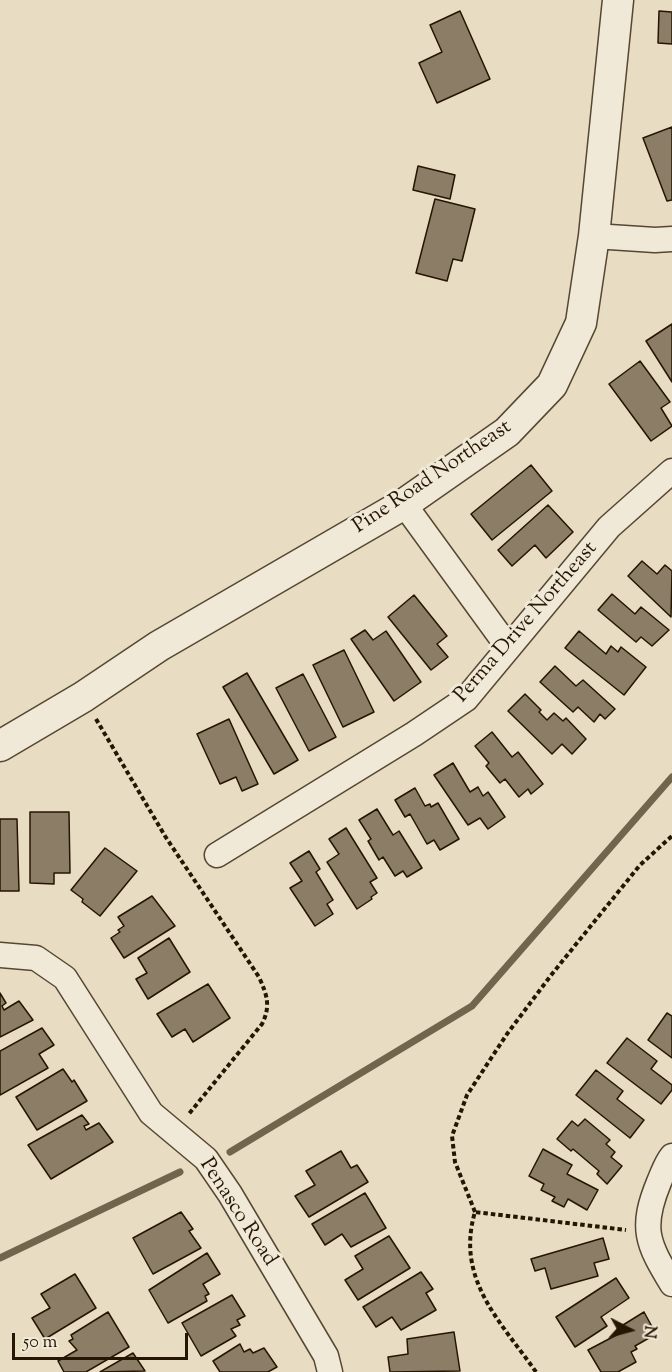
<!DOCTYPE html>
<style>
body{margin:0}
#map{position:relative;width:672px;height:1372px;overflow:hidden;background:#e8ddc2;font-family:"Sorts Mill Goudy",serif}
canvas{display:block}
.north{position:absolute;left:600px;top:1300px;width:60px;height:60px;-webkit-text-stroke:4px #f0e9d7;paint-order:stroke;rotate:96deg;font-size:16px;font-weight:700;line-height:24px;text-align:center;color:#261502}
.north::after{content:'';display:block;margin:auto;width:21px;height:27px;background:#261502;clip-path:polygon(50% 0,100% 100%,50% 72%,0 100%)}
.scale{position:absolute;left:12px;top:1333px;width:176px;height:27px;box-sizing:border-box;border:3px solid #261502;border-top:0;padding-left:8px;font-size:18px;line-height:21px;white-space:nowrap;color:#261502;-webkit-text-stroke:4px #f0e9d7;paint-order:stroke}
</style>
<div id="map">
<canvas width="672" height="1372"></canvas>
<div class="north">N</div>
<div class="scale">50 m</div>
</div>
<script>
const c = document.querySelector('canvas').getContext('2d');
c.lineJoin = 'round';
function strokePath(path, color, width, dash) { c.strokeStyle = color; c.lineWidth = width; c.lineCap = dash ? 'butt' : 'round'; c.setLineDash(dash || []); c.stroke(path); }
function paint(path, color) { c.fillStyle = color; c.fill(path, 'evenodd'); }
function label(font, color, halo, rows, align = 'center') {
  c.font = font + ' "Sorts Mill Goudy",serif'; c.lineWidth = 6; c.setLineDash([]); c.textBaseline = 'middle'; c.strokeStyle = halo; c.fillStyle = color; for (const [text, x, y, turn = 0] of rows) {
    c.save(); c.translate(x, y); c.rotate((+turn || 0) * Math.PI / 180); c.textAlign = isNaN(turn) ? turn : align; if (halo) c.strokeText(text, 0, 0); c.fillText(text, 0, 0); c.restore();
  }
}
strokePath(new Path2D(`
 M230,1152L472,1006L672,777
 M0,1258L180,1172`), '#73644e', 7);
const building = new Path2D(`
 M460,11L490,79L437,103L419,63L442,52L430,25Z
 M659,11L672,12V44L658,43Z
 M672,127V200L667,201L643,138Z
 M418,166L455,175L450,199L413,190Z
 M435,199L475,209L462,261L453,259L447,281L416,273Z
 M672,324V382L646,341Z
 M640,361L670,402L661,408L672,426L651,441L609,384Z
 M531,465L552,491L492,540L471,514Z
 M548,505L573,532L546,558L535,545L512,566L498,550Z
 M642,561L657,574L665,565L672,571L671,617L628,576Z
 M612,594L635,614L641,607L669,630L652,646L641,637L636,642L598,610Z
 M414,595L447,636L437,644L448,657L431,670L388,617Z
 M365,630L373,640L386,631L421,682L394,701L351,639Z
 M579,631L606,654L611,646L618,652L621,647L646,667L624,695L565,648Z
 M344,650L374,712L343,727L313,665Z
 M555,666L576,686L583,680L615,709L605,719L600,714L594,722L578,707L573,712L540,682Z
 M247,673L298,760L274,774L223,687Z
 M303,674L336,737L309,751L276,688Z
 M525,694L541,710L539,712L547,720L554,713L563,721L566,718L586,739L572,754L562,744L552,754L508,711Z
 M229,719L258,784L242,791L236,777L220,784L197,734Z
 M492,732L512,757L518,752L543,784L531,794L528,789L519,797L505,779L500,783L486,766L489,763L475,746Z
 M453,763L470,792L478,787L483,796L488,792L505,817L488,829L480,818L468,825L434,775Z
 M415,788L425,806L430,804L431,807L438,803L459,839L440,850L434,840L427,844L410,814L405,817L395,800Z
 M377,809L393,835L399,831L422,868L407,877L403,871L395,876L383,857L379,860L368,841L371,839L359,820Z
 M30,812H69L70,873H54V884L30,883Z
 M0,819H17L19,891H0Z
 M346,828L377,878L370,882L377,893L371,897L372,899L357,909L327,862L339,854L329,839Z
 M105,848L137,871L100,916L82,902L83,899L71,890Z
 M309,851L320,869L316,872L333,900L327,904L333,914L315,926L290,888L302,881L290,863Z
 M152,896L175,926L124,958L111,938L120,932L118,930L124,926L118,917Z
 M169,938L190,972L148,999L136,979L147,973L138,958Z
 M208,984L230,1018L193,1042L185,1029L172,1037L157,1014Z
 M0,993L6,1003L2,1006L4,1010L19,1001L33,1020L0,1037Z
 M667,1013L672,1016V1058L648,1040Z
 M42,1028L54,1045L39,1054L48,1068L0,1095V1051Z
 M627,1038L657,1061L651,1069L672,1085V1090L661,1104L607,1063Z
 M63,1069L72,1082L74,1080L87,1101L37,1130L16,1097Z
 M596,1070L623,1091L617,1099L644,1120L630,1138L576,1095Z
 M82,1115L89,1124L84,1126L86,1130L99,1123L113,1142L51,1179L28,1145Z
 M585,1119L610,1140L606,1144L615,1152L611,1157L622,1166L607,1184L597,1174L599,1171L573,1149L571,1151L557,1139L572,1121L578,1126Z
 M543,1149L572,1165L567,1174L598,1190L587,1210L568,1199L564,1207L552,1201L555,1197L541,1190L544,1184L529,1176Z
 M341,1151L351,1168L357,1165L368,1182L309,1217L295,1196L315,1185L306,1171Z
 M365,1193L386,1228L351,1247L342,1234L325,1245L312,1224Z
 M181,1212L193,1229L189,1231L201,1248L153,1274L133,1238Z
 M389,1236L410,1268L358,1300L345,1280L363,1269L355,1256Z
 M603,1238L609,1259L594,1263L598,1276L551,1289L545,1268L535,1271L531,1259Z
 M207,1253L220,1274L203,1284L209,1294L205,1296L207,1301L168,1323L149,1290Z
 M421,1272L433,1289L426,1293L436,1310L401,1330L392,1317L376,1327L363,1307Z
 M75,1274L96,1308L45,1339L32,1318L50,1308L41,1294Z
 M616,1278L629,1298L601,1317L607,1326L575,1347L556,1317Z
 M232,1295L245,1316L237,1320L240,1325L231,1329L236,1336L201,1356L182,1323Z
 M108,1312L129,1347L86,1372H64L58,1361L77,1350L69,1341L73,1339L71,1335Z
 M644,1312L656,1334L635,1346L637,1349L631,1352L636,1362L618,1372H601L588,1350L626,1330L623,1325Z
 M454,1332L460,1371L390,1372L388,1357L408,1354L407,1339Z
 M240,1344L244,1352L250,1349L253,1353L264,1348L277,1367L268,1372H220L213,1361Z
 M133,1353L145,1371L100,1372Z`);
paint(building, '#8b7d66');
strokePath(building, '#261502', 1.5);
const minor = new Path2D(`
 M594,236L655,240L672,239
 M404,504L508,647
 M217,855L414,734L466,699L609,527L672,471
 M0,955L36,958L65,978L151,1113L206,1159L230,1194L326,1356L330,1372
 M672,1156C666,1163 663,1173 659,1182C640,1228 647,1243 672,1284`);
const tertiary = new Path2D(`
 M0,746L83,697L159,646L404,504L507,432L552,385L581,323L594,236L618,0`);
strokePath(minor, '#564732', 27);
strokePath(tertiary, '#564732', 33);
strokePath(new Path2D(`
 M96,719L165,836L259,977C267,995 271,1006 262,1024L188,1115
 M475,1212L455,1162L452,1136L467,1095L507,1034L552,974L640,865L672,836
 M536,1372C501,1322 455,1279 475,1212L626,1230`), '#261502', 4, [4.5, 3]);
strokePath(minor, '#f0e9d7', 24);
strokePath(tertiary, '#f0e9d7', 30);
label('21px', '#261502', '#f0e9d7', [
 ["Pine Road Northeast",433,478,-34],
 ["Perma Drive Northeast",527,623,-49],
 ["Penasco Road",237,1213,57]
]);
</script>
